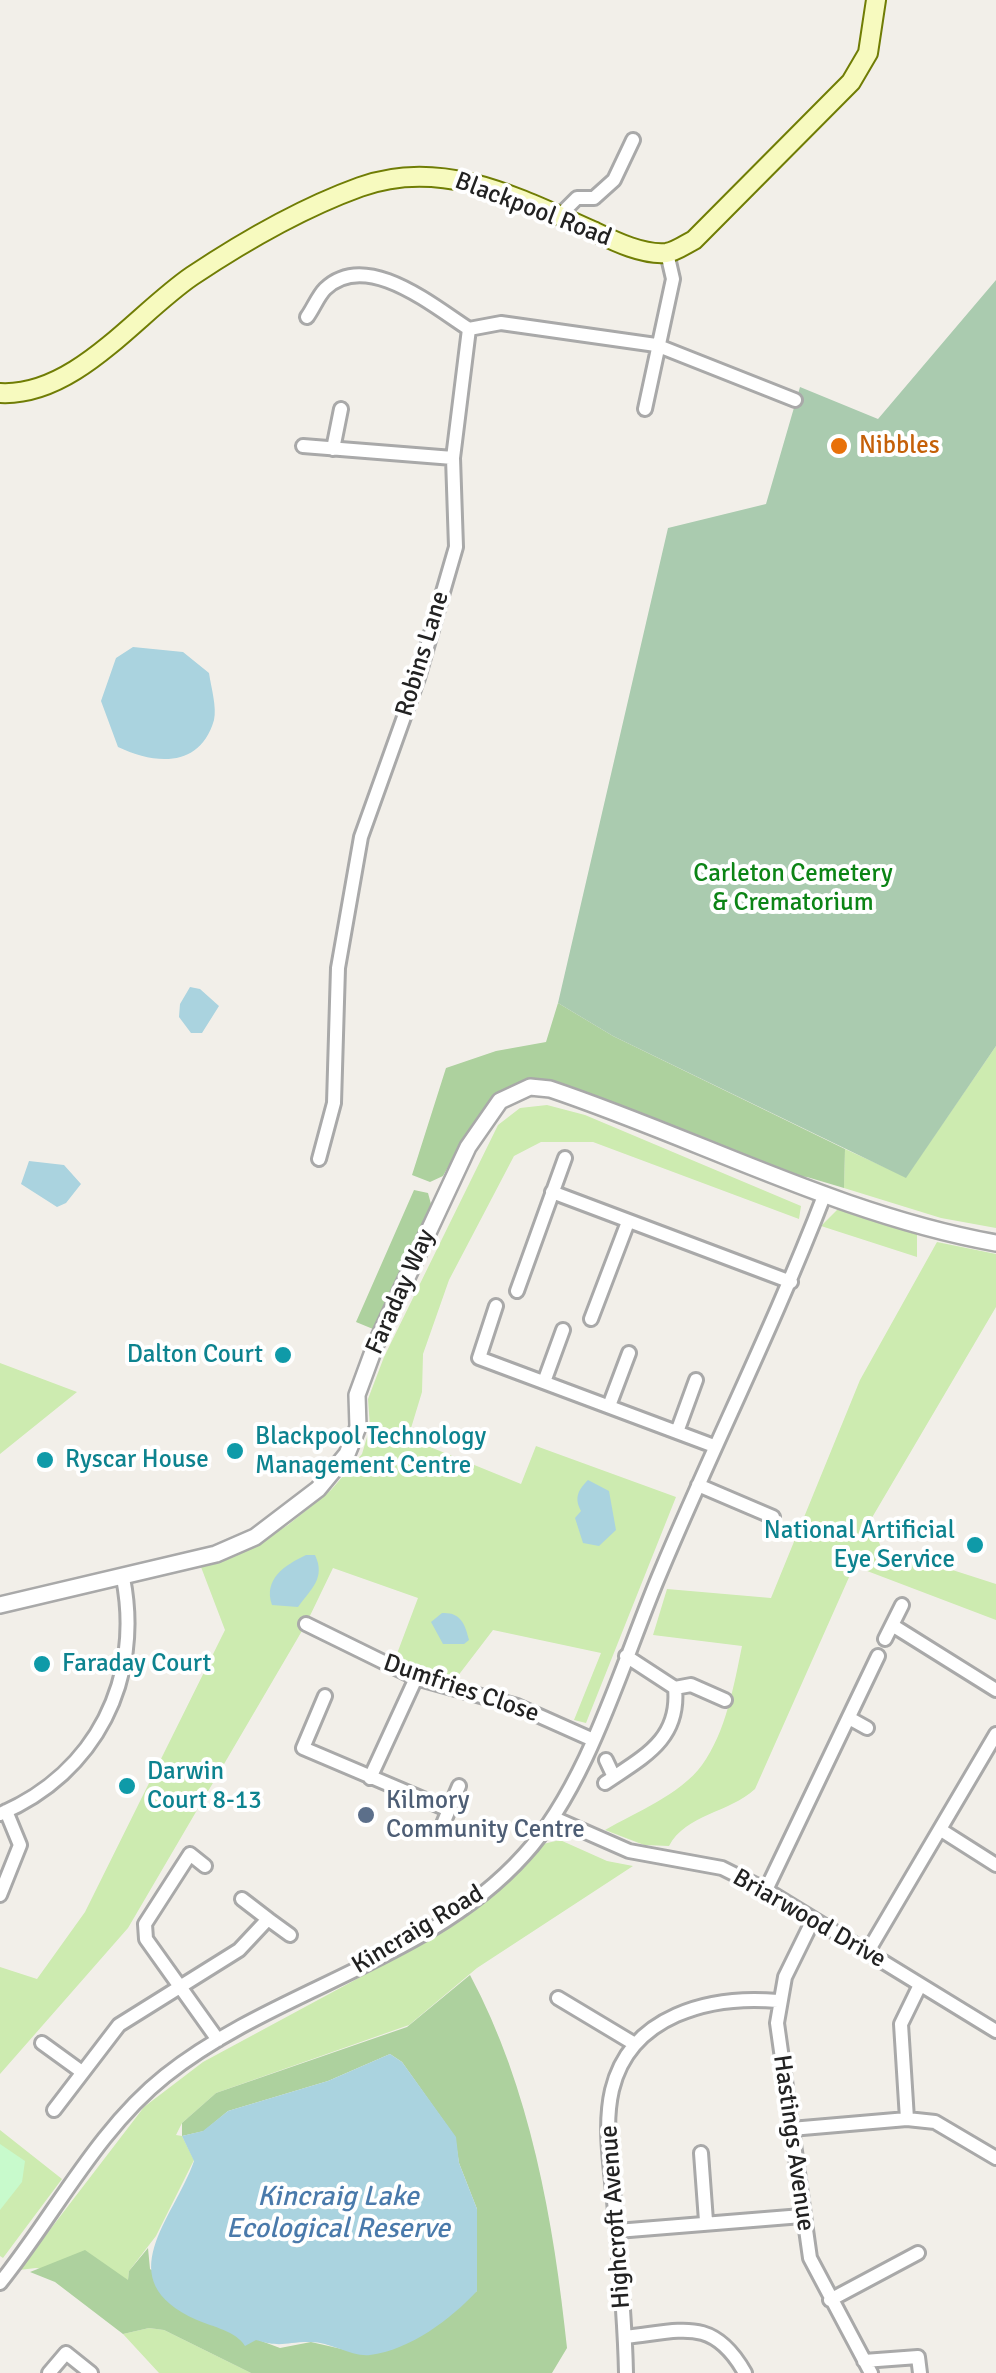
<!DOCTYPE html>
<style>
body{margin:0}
canvas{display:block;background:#f2efe9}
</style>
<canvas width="996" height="2373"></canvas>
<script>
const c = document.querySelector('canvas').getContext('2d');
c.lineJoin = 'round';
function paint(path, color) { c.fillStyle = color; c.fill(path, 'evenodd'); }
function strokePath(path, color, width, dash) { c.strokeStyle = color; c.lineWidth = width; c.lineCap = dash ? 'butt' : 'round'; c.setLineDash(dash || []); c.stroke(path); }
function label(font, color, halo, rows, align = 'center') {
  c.font = font + ' Signika,sans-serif'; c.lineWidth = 8; c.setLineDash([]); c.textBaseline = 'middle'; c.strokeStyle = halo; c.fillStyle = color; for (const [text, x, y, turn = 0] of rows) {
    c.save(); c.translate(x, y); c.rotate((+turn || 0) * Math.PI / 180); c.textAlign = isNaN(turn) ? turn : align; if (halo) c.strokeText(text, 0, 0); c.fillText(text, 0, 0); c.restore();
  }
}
paint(new Path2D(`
 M996,1046V1228L941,1218L844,1188L845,1149L906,1177Z
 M547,1105L585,1115L801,1206L799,1219L593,1142H541L514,1156L449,1280L423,1354L422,1392L408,1438L521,1484L536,1446L676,1497L586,1723L574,1720L601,1653L493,1630L454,1681L395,1659L418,1598L333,1568L306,1624L128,1928L0,2074V1967L37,1979L85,1912L225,1630L201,1567L244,1552L288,1525L331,1490L362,1454L370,1427L368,1399L384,1357L498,1125L520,1108Z
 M838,1209L917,1234V1257L821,1226Z
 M937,1242L996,1254V1307L870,1521L881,1547L996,1584V1620L854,1566L755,1789C729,1813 686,1814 669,1846L644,1845L605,1830C636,1812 680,1795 702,1765C726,1732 734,1685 742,1646L653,1635L667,1589L771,1598L860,1380Z
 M0,1363L77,1392L0,1454Z
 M560,1840L607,1861L633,1866L477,1968L409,2025L216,2093L182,2123L176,2135L182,2136L194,2160L156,2236L129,2271L128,2281L36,2268L19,2270L144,2107L203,2062L431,1939L496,1894L543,1844Z
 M0,2130L62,2179L3,2258L0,2256Z
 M149,2328L164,2330L251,2373H159L123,2334Z`), '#cdebb0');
paint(new Path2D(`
 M558,1003L613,1036L845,1149L844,1188L807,1177L769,1173L530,1087C493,1113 465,1136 443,1176L430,1182L412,1175L446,1068L496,1051L546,1042Z
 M414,1190L428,1193L431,1204L373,1329L356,1322Z
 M470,1975C530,2087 554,2222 567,2348L552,2373H251L164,2330L149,2328L123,2334L55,2282L30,2272L85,2250L128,2280L129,2271L148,2248L150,2269L256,2339L280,2348L311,2342L368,2355L477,2291V2209L459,2163L455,2137L402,2062L390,2054L328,2081L228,2111L204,2131L182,2136V2123L216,2093L407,2027Z`), '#add19e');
paint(new Path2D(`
 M996,280V1046L906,1178L613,1036L558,1003L668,528L766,504L800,387L878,419Z`), '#aacbaf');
paint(new Path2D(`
 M0,2144L25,2161L22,2182L0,2210Z`), '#c8facc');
paint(new Path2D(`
 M133,647L183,652L209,673C211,687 217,707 214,720C200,768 156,765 118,747L101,701L116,658Z
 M190,987L200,989L219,1006L202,1033H191L179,1017L180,1004Z
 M29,1161L64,1165L81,1184L66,1203L57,1207L21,1184Z
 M588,1480L609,1491L616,1530L599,1546L583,1543L575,1518L581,1511C574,1498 578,1490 588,1480Z
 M306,1555H315C326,1578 311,1589 298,1607L272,1605C263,1579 285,1565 306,1555Z
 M442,1613C460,1612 465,1623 469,1640L464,1644H443L431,1622Z
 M390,2054L402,2062L456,2137L459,2163L477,2209V2291C451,2319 410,2350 370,2355C351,2357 329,2341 309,2342C285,2342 282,2348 256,2340L245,2346C236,2331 213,2327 197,2320C107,2280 174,2219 194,2161L182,2136L203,2131L228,2111L328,2081Z`), '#aad3df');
const minor = new Path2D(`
 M559,216L577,198H594L614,180L633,140
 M307,317C313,309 318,296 325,289C366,249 433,306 469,329
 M645,409L673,279L667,253
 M303,446L453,458
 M333,449L341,409
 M319,1159L334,1103L338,968L361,837L418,678L456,547L453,458L469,329L501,323L656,345L795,400
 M552,1192L791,1282
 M517,1291L565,1158
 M496,1306L479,1358L714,1446
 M591,1319L628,1222
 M544,1382L563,1330
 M609,1406L629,1353
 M677,1432L696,1380
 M698,1485L773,1517
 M306,1624L416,1678L517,1706L591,1739
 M892,1625L996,1690
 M885,1639L902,1605
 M675,1688L691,1685L725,1700
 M325,1696L303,1748L449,1810
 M849,1718L867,1728
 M606,1760L614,1777
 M370,1778L416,1678
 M605,1783C643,1757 680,1740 675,1688L626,1656
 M0,1814C96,1773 143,1679 123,1578
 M554,1818L629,1851L722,1868L766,1890L996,2031
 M941,1830L996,1865
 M440,1831L459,1786
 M205,1866L190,1854L145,1924L146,1939L218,2040
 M766,1890L878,1656
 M0,1895L20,1845L6,1811
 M268,1919L290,1935
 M813,1920L785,1977L777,2023L810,2258L871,2373
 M867,1953L996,1734
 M558,1998L633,2043
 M42,2043L82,2072
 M54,2110L119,2025L239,1950L268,1919L242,1899
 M907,2119L901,2024L920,1985
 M791,2129L907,2119L935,2122L996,2158
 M701,2153L706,2221
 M617,2231L802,2216
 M0,2283C54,2216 97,2130 165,2076C274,1989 429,1961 524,1855C589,1784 623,1660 661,1571C714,1445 775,1323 824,1196
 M830,2300L918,2253
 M625,2337C682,2331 713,2316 745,2373
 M864,2361L918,2357L920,2373
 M49,2373L66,2353L91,2373
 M626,2373C625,2319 620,2266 615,2212C612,2173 603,2129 612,2090C630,2015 710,1995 778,2001`);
const tertiary = new Path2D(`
 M0,1605L216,1554L255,1537L318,1489L347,1454L358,1427L357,1395L375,1346L468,1147L500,1101L530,1087L550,1089C699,1139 840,1215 996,1243`);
const secondary = new Path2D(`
 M0,393C75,397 135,315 192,276C243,242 302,208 360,187C442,157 519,198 593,231C614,241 642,255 666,253C675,252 686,244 694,240L851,82L868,53L876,0`);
strokePath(minor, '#a9a9a9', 18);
strokePath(tertiary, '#a9a9a9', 20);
strokePath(secondary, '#707d05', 22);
strokePath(minor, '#fff', 12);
strokePath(tertiary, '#fff', 15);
strokePath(secondary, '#f7fabf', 18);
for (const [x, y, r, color] of [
 [839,446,10,"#e8710a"],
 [283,1355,10,"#0f9aa8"],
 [235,1451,10,"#0f9aa8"],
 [45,1460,10,"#0f9aa8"],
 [975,1545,10,"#0f9aa8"],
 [42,1664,10,"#0f9aa8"],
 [127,1786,10,"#0f9aa8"],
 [366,1815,10,"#5c6f8a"]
]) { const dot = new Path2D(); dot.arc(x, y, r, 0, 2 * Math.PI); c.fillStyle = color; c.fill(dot); strokePath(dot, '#fff', 4); }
label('25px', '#222', '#fff', [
 ["Blackpool Road",533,210,21],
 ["Robins Lane",423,654,-73],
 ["Faraday Way",401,1292,-66],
 ["Dumfries Close",461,1689,19],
 ["Briarwood Drive",809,1919,30],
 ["Kincraig Road",418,1930,-31],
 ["Hastings Avenue",793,2143,82],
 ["Highcroft Avenue",616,2217,-94]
]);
label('25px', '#c56008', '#fff', [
 ["Nibbles",859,446]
], 'left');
label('25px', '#0c8416', '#fff', [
 ["Carleton Cemetery",793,874],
 ["& Crematorium",793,903]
]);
label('25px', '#0d838f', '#fff', [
 ["Dalton Court",263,1355,"right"],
 ["Blackpool Technology",255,1437],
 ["Management Centre",255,1466],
 ["Ryscar House",65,1460],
 ["National Artificial",955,1531,"right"],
 ["Eye Service",955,1560,"right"],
 ["Faraday Court",62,1664],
 ["Darwin",147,1772],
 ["Court 8-13",147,1801]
], 'left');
label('25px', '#4e5e75', '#fff', [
 ["Kilmory",386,1801],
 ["Community Centre",386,1830]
], 'left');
label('italic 28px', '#4a7aab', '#fff', [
 ["Kincraig Lake",338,2198],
 ["Ecological Reserve",338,2230]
]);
</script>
